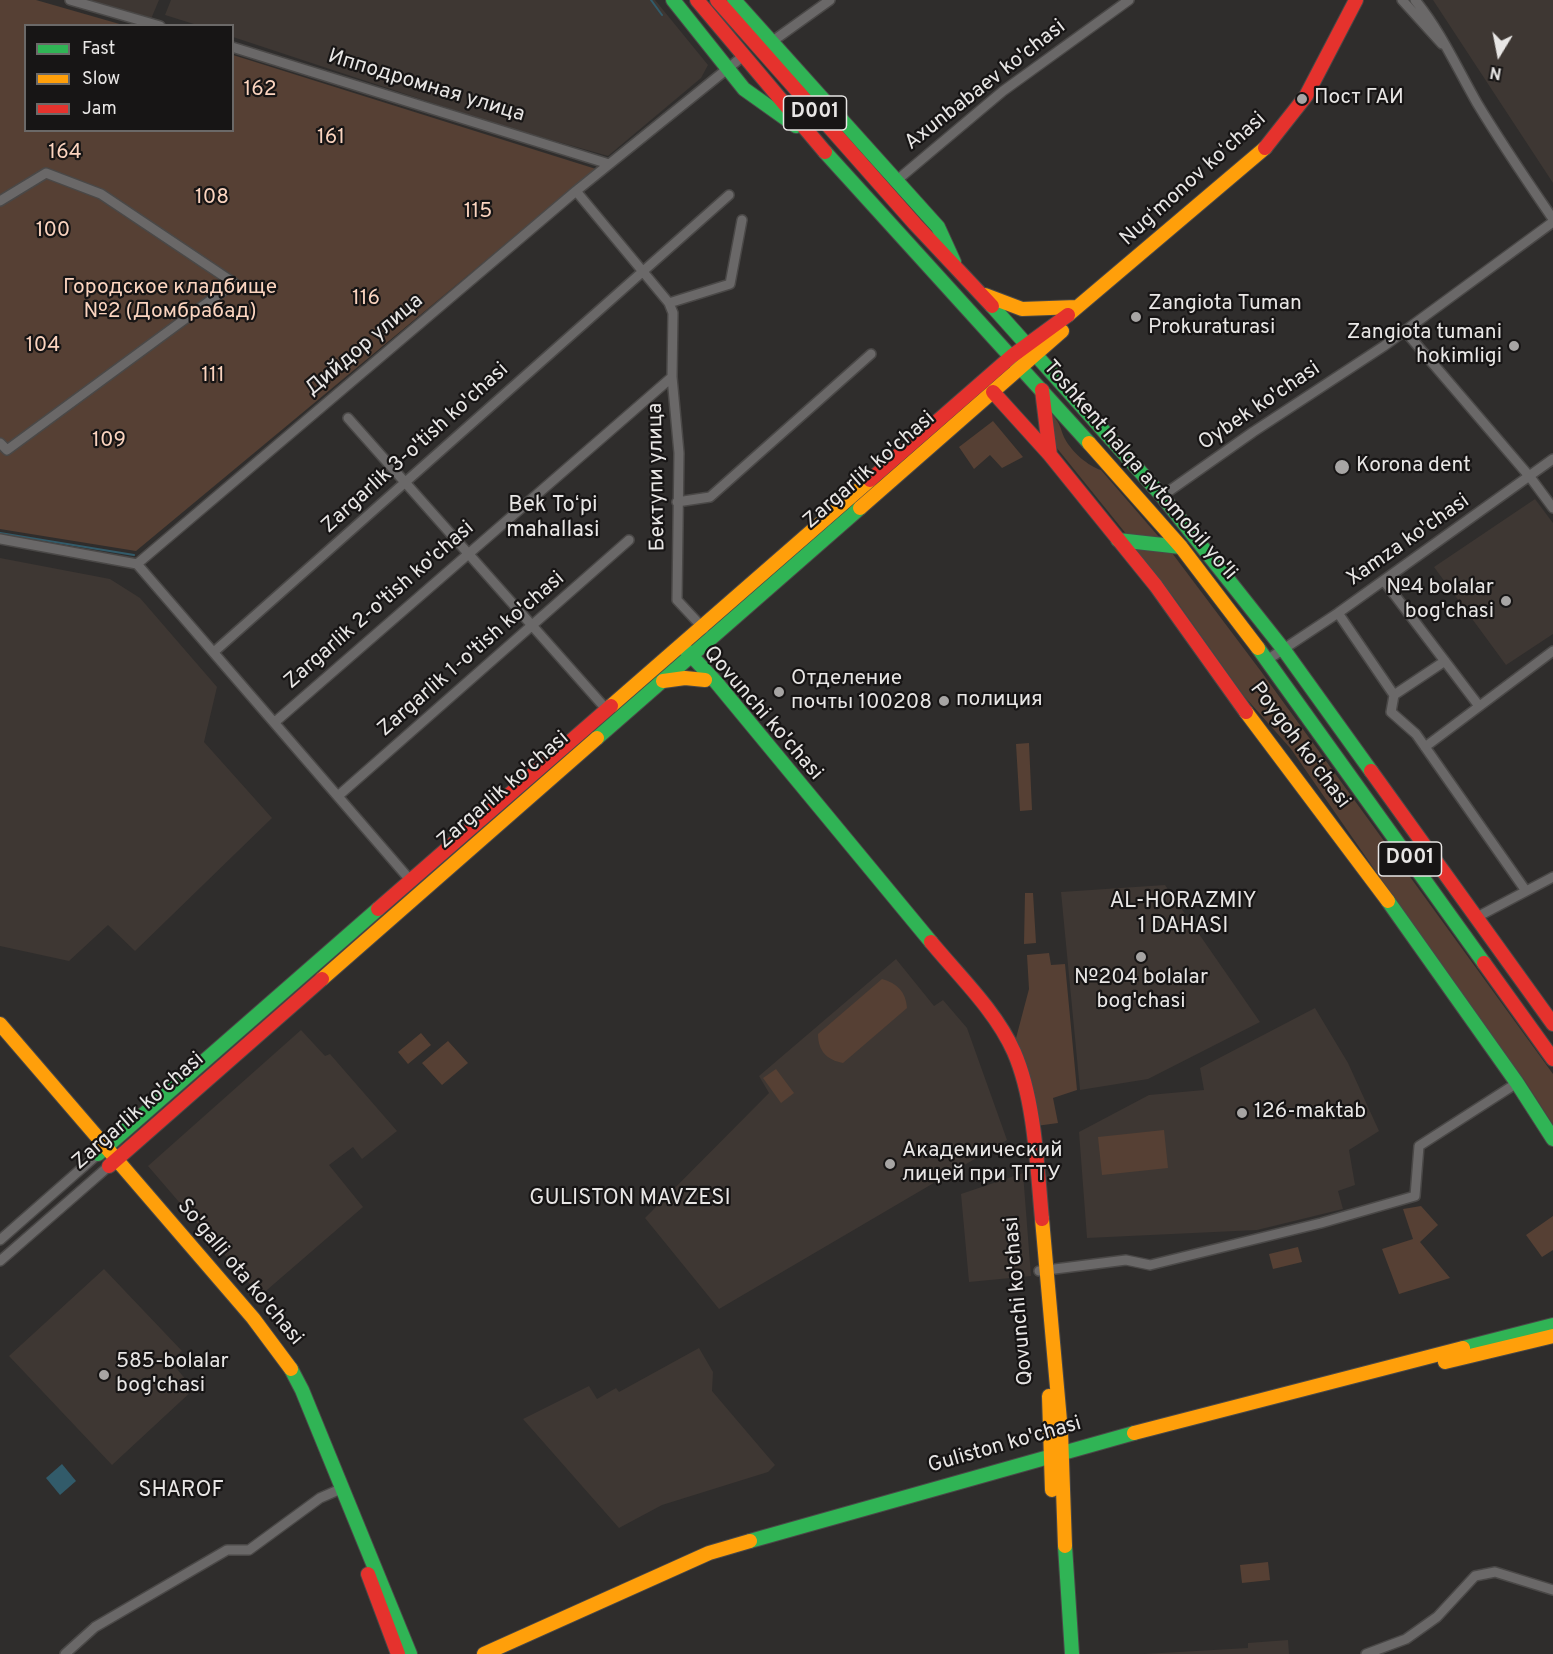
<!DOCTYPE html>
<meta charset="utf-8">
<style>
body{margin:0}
#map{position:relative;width:1553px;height:1654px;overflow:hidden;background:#2f2d2c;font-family:Overpass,sans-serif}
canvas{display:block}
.legend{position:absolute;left:24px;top:24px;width:210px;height:108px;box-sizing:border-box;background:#171515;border:2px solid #6b6968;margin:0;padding:8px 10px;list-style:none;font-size:18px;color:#e8e6e5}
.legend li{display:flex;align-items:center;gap:12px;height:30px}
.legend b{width:30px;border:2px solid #6b6968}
.north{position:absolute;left:1469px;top:24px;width:60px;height:60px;-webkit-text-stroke:4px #171515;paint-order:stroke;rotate:190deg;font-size:16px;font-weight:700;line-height:24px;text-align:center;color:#e8e6e5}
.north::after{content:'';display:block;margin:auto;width:21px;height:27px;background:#e8e6e5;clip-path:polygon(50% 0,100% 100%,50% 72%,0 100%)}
</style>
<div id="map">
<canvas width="1553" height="1654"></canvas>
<ul class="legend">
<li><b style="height:8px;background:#30b455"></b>Fast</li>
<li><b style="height:8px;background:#ff9f0a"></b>Slow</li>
<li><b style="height:8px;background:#e5322d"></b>Jam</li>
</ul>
<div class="north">N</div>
</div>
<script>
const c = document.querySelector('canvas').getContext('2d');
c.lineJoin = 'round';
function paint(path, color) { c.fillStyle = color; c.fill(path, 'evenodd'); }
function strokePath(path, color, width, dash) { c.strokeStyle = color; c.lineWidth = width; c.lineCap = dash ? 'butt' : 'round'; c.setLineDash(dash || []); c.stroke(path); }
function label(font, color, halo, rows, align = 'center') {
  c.font = font + ' Overpass,sans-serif'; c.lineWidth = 4.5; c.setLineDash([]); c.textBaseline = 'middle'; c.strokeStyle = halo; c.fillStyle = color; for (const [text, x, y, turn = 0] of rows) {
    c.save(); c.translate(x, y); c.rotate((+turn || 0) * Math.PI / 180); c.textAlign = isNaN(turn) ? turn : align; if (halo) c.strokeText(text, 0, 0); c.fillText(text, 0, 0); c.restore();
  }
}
paint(new Path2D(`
 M89,0H159L151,19Z
 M171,0H655L708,65L701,78L608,156L499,125L233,37L232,26L197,25L165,15Z
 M1433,0H1553V183Z
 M1535,499L1553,523V634L1506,665L1434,567Z
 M0,558L110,579L140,598L217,687L204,742L272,818L135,951L108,925L69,961L0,946Z
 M1165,885L1260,1022L1148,1079L1080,1090L1061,892Z
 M896,959L934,1006L943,1000L967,1028L1007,1140L719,1309L645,1218L769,1093L759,1076Z
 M1315,1008L1348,1063L1379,1131L1349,1150L1355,1185L1338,1191L1343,1209L1257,1230L1087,1238L1079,1132L1149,1095L1204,1090L1200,1068Z
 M301,1030L325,1056L330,1054L397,1131L362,1159L353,1147L329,1165L363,1207L260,1296L148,1166Z
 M1023,1173L1031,1276L969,1282L961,1194Z
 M104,1269L182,1351L170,1361L194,1389L112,1465L9,1356Z
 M699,1348L713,1372L712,1391L775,1465L768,1472L662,1505L619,1528L523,1419L589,1386L597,1399L616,1388L619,1392Z
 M1288,1640L1289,1654H1144L1248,1648V1643Z`), '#3e3733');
paint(new Path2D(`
 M0,0H36L123,25L26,26V130H232L233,55L596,169L136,551L0,529Z
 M1052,414C1062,426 1060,429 1065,439C1072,452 1088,466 1101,470L1159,537L1127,535L1052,442Z
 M993,421L1023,457L1002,468L990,455L974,469L959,447Z
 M1135,549H1169L1260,670L1553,1074V1125L1523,1078L1485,1029L1291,749L1244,696L1175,599Z
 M1029,743L1032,810L1020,811L1016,744Z
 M1025,893H1033L1036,943L1024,944Z
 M1049,953L1051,965L1065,964L1077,1090L1053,1098L1058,1123L1036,1126L1015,1042L1029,989L1027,955Z
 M882,979C897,983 906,992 907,1008L843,1063C827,1060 818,1051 818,1034Z
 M421,1033L431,1045L408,1064L398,1052Z
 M448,1041L468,1063L442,1085L422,1063Z
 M776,1069L794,1093L781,1103L763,1078Z
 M1164,1130L1168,1168L1102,1175L1098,1137Z
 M1421,1206L1438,1225L1420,1242L1450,1278L1399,1294L1382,1249L1413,1239L1403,1209Z
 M1553,1216V1250L1542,1257L1526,1235Z
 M1298,1247L1302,1262L1273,1269L1269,1254Z
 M1268,1562L1270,1580L1242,1583L1240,1565Z`), '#564034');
paint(new Path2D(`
 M62,1464L76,1481L60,1495L46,1478Z`), '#325b6a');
strokePath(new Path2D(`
 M651,0L662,15
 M0,533L134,555`), '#325b6a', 2);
const street = new Path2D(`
 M70,0L160,26
 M1402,0L1442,44
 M1415,0C1440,30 1457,68 1477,103C1501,143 1527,181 1553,219
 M770,43L830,0
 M232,47L609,164
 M896,181L1003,91L1129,0
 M576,191L669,303L673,313L672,377L679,453L677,600L704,629
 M0,201L46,173L101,194L234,283L7,450L0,443
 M669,303L730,284L742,220
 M1405,331L1530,477L1553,508
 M348,418L607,710
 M1162,496L1253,432L1384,346L1553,222
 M677,502L710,497L871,354
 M0,539L137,564
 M137,564L576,191L742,57
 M137,564L411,881
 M1384,581L1479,706
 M1338,613L1394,695L1391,712L1416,734L1526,891
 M215,651L729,195
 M1267,660L1338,613L1553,459
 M1394,695L1445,661
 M275,722L672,377
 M1425,747L1553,651
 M338,796L629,540
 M1477,917L1553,877
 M0,1240L98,1154
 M0,1261L109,1166
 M1039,1271L1126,1260L1150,1265L1321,1223L1415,1196L1419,1146L1517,1083
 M65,1654L95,1627L227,1550H249L320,1498L343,1488
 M1366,1654L1406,1639L1437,1617L1475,1576L1495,1572L1553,1590`);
const fast = new Path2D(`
 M673,0L744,89L796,126
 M734,0L938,227L954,262
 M825,152L1089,443
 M992,306L1162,496L1284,650L1371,771
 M1118,540L1181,547
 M1258,648L1484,963
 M686,650L716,682L931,942
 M597,738L860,508
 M1388,901L1517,1083L1553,1139
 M98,1154L378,909
 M1463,1348L1553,1325
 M291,1369L302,1390L410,1654
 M750,1541L1134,1433
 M1065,1546L1072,1654`);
const slow = new Path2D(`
 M985,295L1022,309L1077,307
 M1068,315L1265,148
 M1089,443L1181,547L1258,648
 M860,508L1062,331
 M663,681L685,678L705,680
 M611,706L870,480
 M1246,712L1388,901
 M322,979L597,738
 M0,1024L253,1318L291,1369
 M1042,1219L1061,1432L1065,1546
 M1445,1362L1553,1336
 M1049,1396L1052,1490
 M1134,1433L1463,1348
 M484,1654L709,1553L750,1541`);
const jam = new Path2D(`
 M697,0L825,152
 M717,0L915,224L992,306
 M1265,148L1306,96L1356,0
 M1042,390L1050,455
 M993,392L1050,455L1156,586L1246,712
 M870,480L1012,356L1068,315
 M1371,771L1553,1024
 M378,909L611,706
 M931,942C959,976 996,1011 1014,1052C1035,1100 1037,1167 1042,1219
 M1484,963L1553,1059
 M109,1166L322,979
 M368,1574L398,1654`);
strokePath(street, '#4a4847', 12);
strokePath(fast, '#4a4847', 16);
strokePath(slow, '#4a4847', 16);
strokePath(jam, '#4a4847', 16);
strokePath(street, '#6a6868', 9);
strokePath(fast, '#30b455', 14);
strokePath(slow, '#ff9f0a', 14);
strokePath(jam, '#e5322d', 14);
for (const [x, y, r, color] of [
 [1302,99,6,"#a7a5a4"],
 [1136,317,6,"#a7a5a4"],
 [1514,346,6,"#a7a5a4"],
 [1342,467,8,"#a7a5a4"],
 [1506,601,6,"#a7a5a4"],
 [779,692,6,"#a7a5a4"],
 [944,701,6,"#a7a5a4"],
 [1141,957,6,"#a7a5a4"],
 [1242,1113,6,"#a7a5a4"],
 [890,1164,6,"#a7a5a4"],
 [104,1375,6,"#a7a5a4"]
]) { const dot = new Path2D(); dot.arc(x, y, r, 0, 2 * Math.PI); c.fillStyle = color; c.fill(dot); strokePath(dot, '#171515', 2); }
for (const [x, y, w] of [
 [815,113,63],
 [1410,859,63]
]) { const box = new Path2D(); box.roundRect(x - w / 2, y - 17, w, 34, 4.5); c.fillStyle = '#171515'; c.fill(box); strokePath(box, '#e8e6e5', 1.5); }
label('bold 20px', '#e8e6e5', null, [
 ["D001",815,113],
 ["D001",1410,859]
]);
label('21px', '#e8e6e5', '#171515', [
 ["Axunbabaev ko'chasi",986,86,-38],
 ["Ипподромная улица",426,87,17],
 ["Nugʻmonov koʻchasi",1194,180,-42],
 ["Дийдор улица",365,346,-40],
 ["Oybek ko'chasi",1260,407,-34],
 ["Zargarlik 3-o'tish ko'chasi",416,449,-42],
 ["Zargarlik ko'chasi",870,471,-41],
 ["Toshkent halqa avtomobil yo'li",1139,471,49],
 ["Бектупи улица",658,477,-91],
 ["Xamza ko'chasi",1409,541,-35],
 ["Zargarlik 2-o'tish ko'chasi",380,606,-41],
 ["Zargarlik 1-o'tish ko'chasi",472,655,-41],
 ["Qovunchi ko'chasi",762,714,49],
 ["Poygoh koʻchasi",1299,746,53],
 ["Zargarlik ko'chasi",504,791,-41],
 ["Zargarlik ko'chasi",139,1112,-41],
 ["So'galli ota ko'chasi",239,1273,50],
 ["Qovunchi ko'chasi",1020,1301,-95],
 ["Guliston ko'chasi",1005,1446,-16]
]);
label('21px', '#fbd4bf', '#171515', [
 ["162",260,91],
 ["161",331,139],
 ["164",65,154],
 ["108",212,199],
 ["115",478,213],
 ["100",53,232],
 ["Городское кладбище",170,289],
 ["№2 (Домбрабад)",170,313],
 ["116",366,300],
 ["104",43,347],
 ["111",213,377],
 ["109",109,442]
]);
label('21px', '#e8e6e5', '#171515', [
 ["Пост ГАИ",1314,99],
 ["Zangiota Tuman",1148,305],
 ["Prokuraturasi",1148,329],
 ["Zangiota tumani",1502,334,"right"],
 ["hokimligi",1502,358,"right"],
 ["Korona dent",1356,467],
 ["№4 bolalar",1494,589,"right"],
 ["bog'chasi",1494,613,"right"],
 ["Отделение",791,680],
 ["почты 100208",791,704],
 ["полиция",956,701],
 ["№204 bolalar",1141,979,"center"],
 ["bog'chasi",1141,1003,"center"],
 ["126-maktab",1254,1113],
 ["Академический",902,1152],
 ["лицей при ТГТУ",902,1176],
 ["585-bolalar",116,1363],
 ["bog'chasi",116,1387]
], 'left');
label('22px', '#e8e6e5', '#171515', [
 ["Bek Toʻpi",553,507],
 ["mahallasi",553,532],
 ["AL-HORAZMIY",1183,903],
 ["1 DAHASI",1183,928],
 ["GULISTON MAVZESI",630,1200],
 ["SHAROF",181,1492]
]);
</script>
